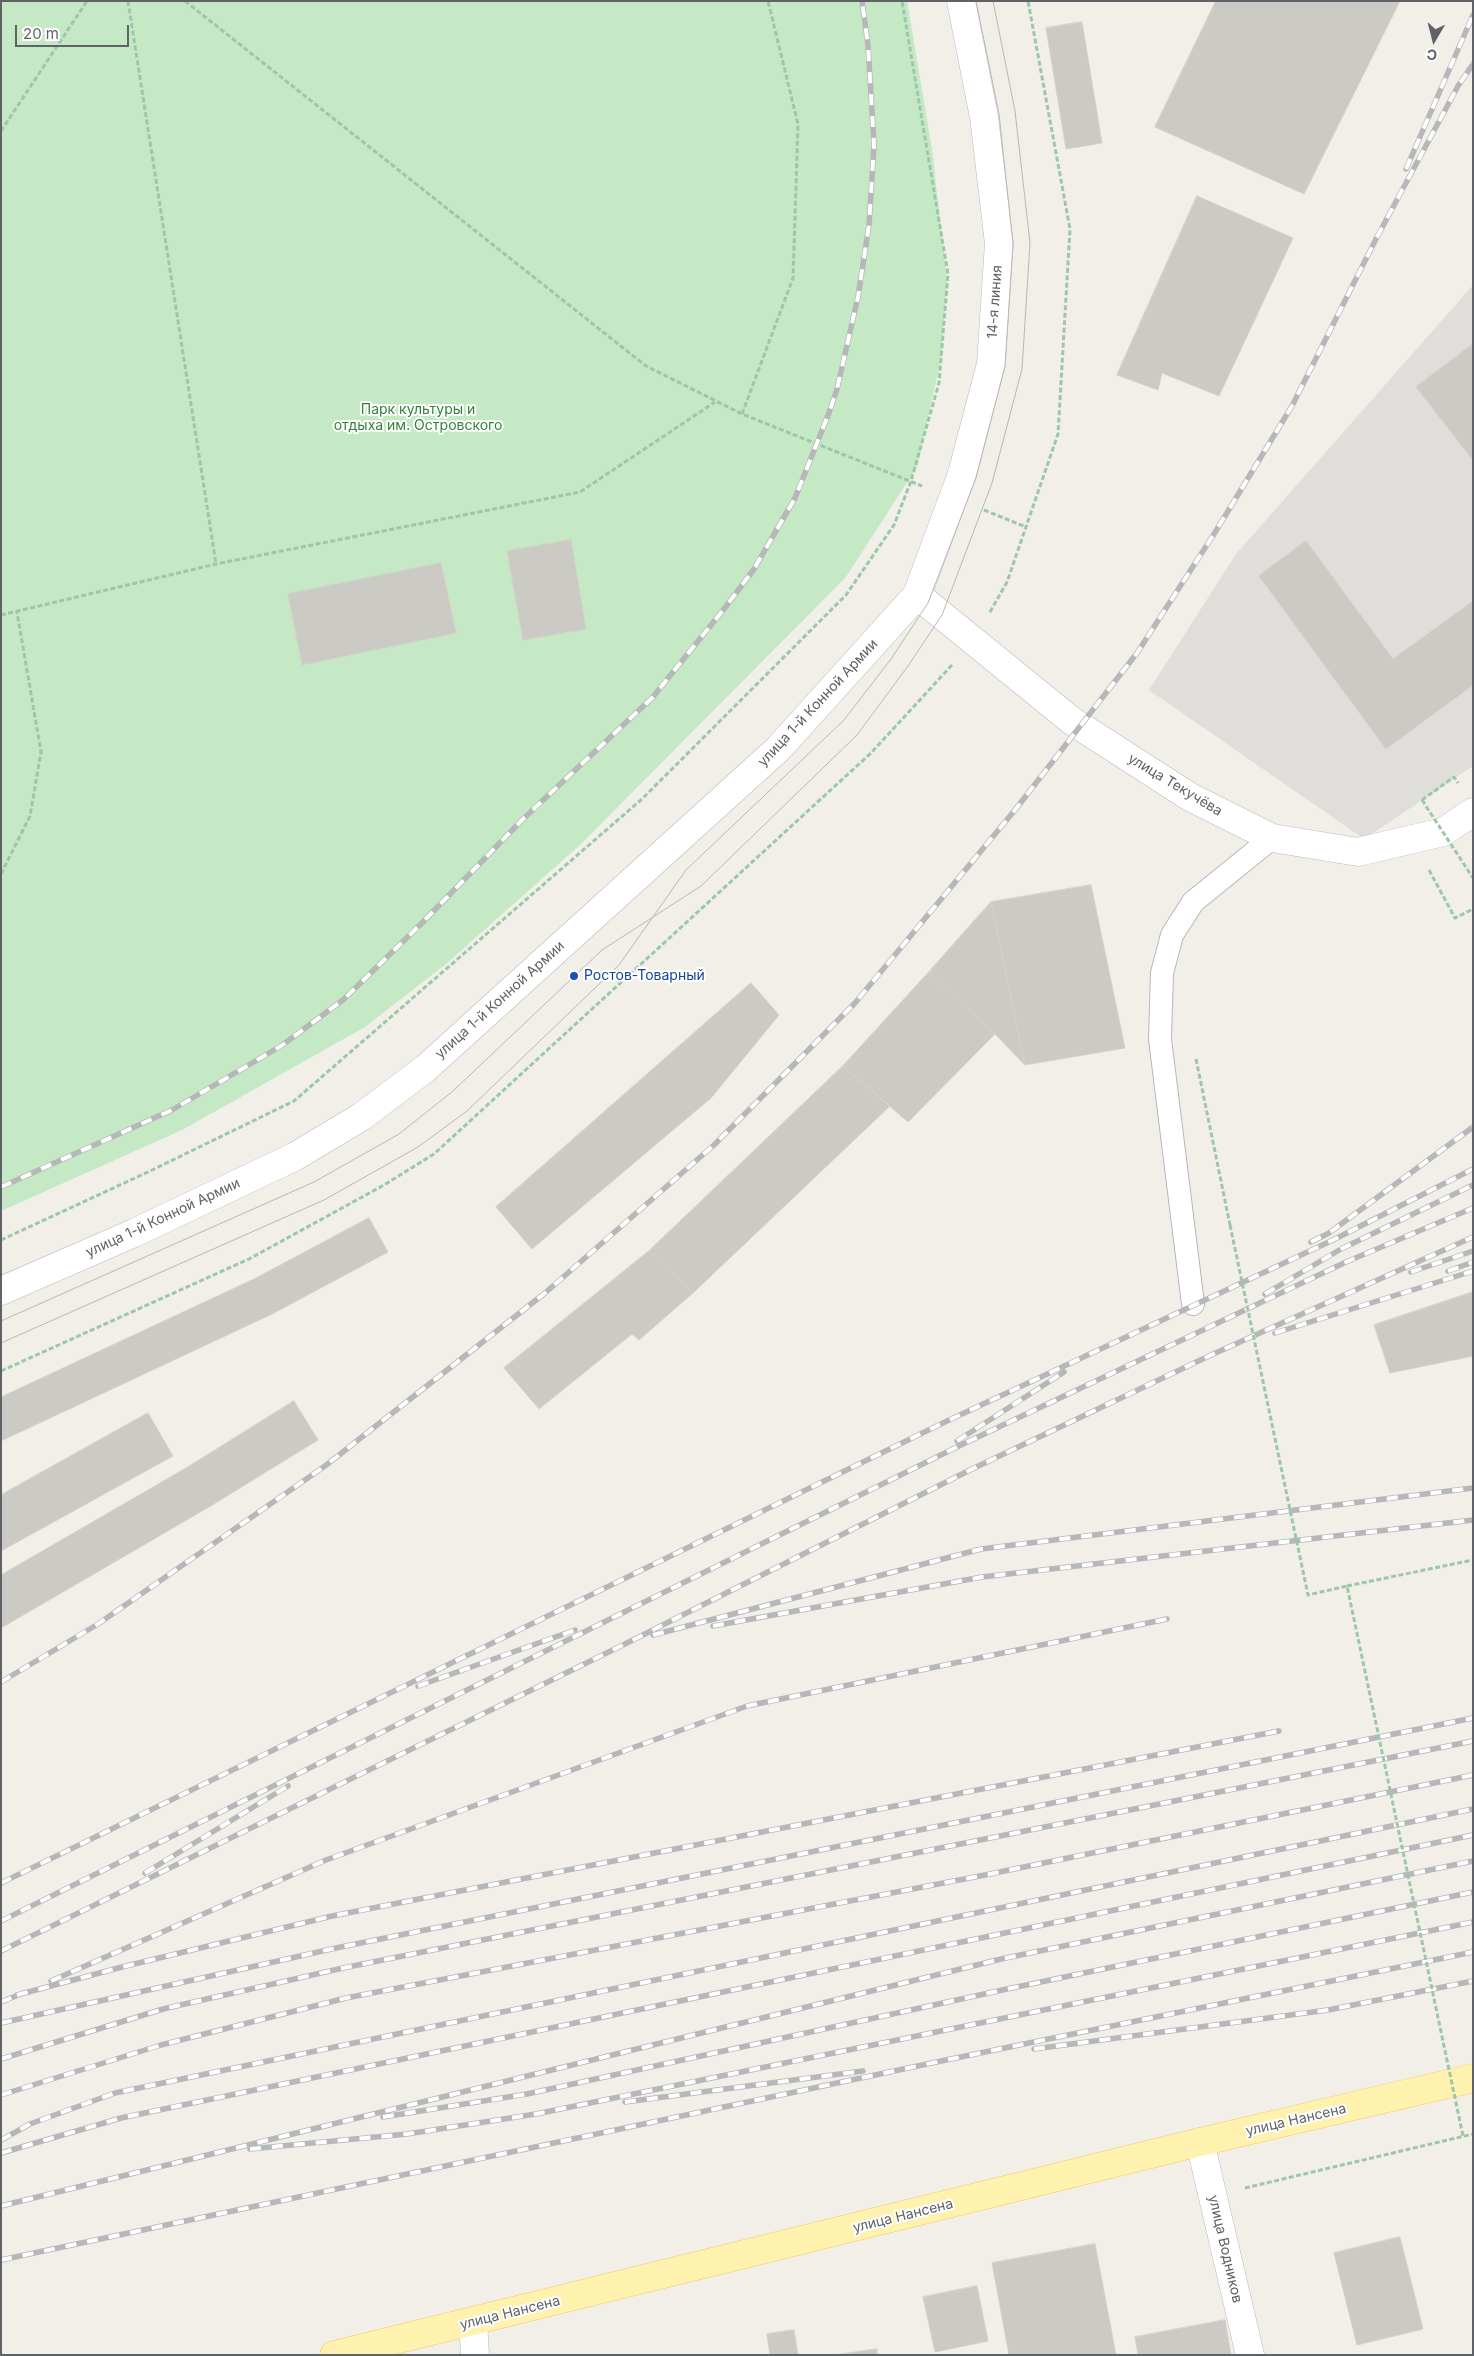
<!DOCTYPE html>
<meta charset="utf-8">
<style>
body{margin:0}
#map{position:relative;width:1474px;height:2356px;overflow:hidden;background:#f1efe8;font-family:Inter,sans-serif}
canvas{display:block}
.frame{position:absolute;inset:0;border:2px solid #5f6368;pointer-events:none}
.north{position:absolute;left:1409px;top:15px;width:50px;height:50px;-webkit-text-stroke:4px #fff;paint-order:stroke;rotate:188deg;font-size:14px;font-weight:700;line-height:20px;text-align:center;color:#5f6368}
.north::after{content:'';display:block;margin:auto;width:18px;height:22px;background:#5f6368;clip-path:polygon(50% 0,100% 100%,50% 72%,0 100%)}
.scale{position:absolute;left:15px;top:25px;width:114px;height:22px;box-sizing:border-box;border:2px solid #5f6368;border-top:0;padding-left:6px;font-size:15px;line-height:18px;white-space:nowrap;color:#5f6368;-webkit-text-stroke:4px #fff;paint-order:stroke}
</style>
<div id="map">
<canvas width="1474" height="2356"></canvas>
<div class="frame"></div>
<div class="north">С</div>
<div class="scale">20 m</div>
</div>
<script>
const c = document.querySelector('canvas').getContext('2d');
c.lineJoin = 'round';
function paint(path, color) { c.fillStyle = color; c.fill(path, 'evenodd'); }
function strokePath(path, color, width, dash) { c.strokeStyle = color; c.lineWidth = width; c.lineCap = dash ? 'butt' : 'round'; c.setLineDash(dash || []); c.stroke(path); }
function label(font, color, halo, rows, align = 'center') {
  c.font = font + ' Inter,sans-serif'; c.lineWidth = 4; c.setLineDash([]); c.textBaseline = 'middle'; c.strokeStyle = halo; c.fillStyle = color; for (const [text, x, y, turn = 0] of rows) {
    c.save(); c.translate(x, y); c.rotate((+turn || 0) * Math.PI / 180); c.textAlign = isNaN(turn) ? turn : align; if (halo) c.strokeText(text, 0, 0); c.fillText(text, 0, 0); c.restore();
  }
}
paint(new Path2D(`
 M1473,285V766L1364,839L1149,690L1236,554Z`), '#e0deda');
paint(new Path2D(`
 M1,1H907L932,149L947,281L941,359L917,467L846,577L581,844L446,964L365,1027L182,1130L1,1211Z`), '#c5e8c5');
const building = new Path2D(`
 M1216,1H1400L1304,194L1155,127Z
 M1082,22L1102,143L1066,149L1046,28Z
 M1197,196L1293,238L1219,396L1162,373L1158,390L1117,375Z
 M1473,344V460L1416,387Z
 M571,540L586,629L523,640L507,551Z
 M1306,541L1393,659L1473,601V685L1386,749L1259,576Z
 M441,563L456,633L302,665L288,594Z
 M1091,885L1125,1048L1025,1065L991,902Z
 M991,902L1025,1065L995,1034L929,972Z
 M929,972L995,1034L908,1122L843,1066Z
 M751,983L779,1015L711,1098L532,1249L496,1207Z
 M843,1066L890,1106L693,1293L649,1251Z
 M369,1218L388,1252L272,1314L1,1441V1397L254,1279Z
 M649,1251L693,1293L639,1340L632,1334L539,1409L504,1368Z
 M1473,1292V1356L1390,1373L1374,1325Z
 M294,1401L318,1440L209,1507L1,1628V1575L186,1468Z
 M148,1413L173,1456L1,1551V1495Z
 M1400,2237L1423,2329L1357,2345L1334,2253Z
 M1095,2244L1116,2355H1009L992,2263Z
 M977,2286L988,2341L935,2352L923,2297Z
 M1225,2320L1231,2355H1138L1135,2337Z
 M794,2330L798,2355H770L767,2334Z
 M877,2349V2355H836Z`);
paint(building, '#cccac5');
strokePath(building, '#d6d1c6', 1);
const service = new Path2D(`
 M1193,1304L1160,1039L1162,973L1172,935L1193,902L1272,838`);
const minor = new Path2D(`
 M1200,2142L1250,2355
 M473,2322L475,2355`);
const secondary = new Path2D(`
 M917,595L1072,721L1190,797L1272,838L1358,852L1443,832L1473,812
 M1,1291L134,1233L294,1157L361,1117L426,1068L778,749L917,595L962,474L991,364L999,243L984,117L961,1`);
const primary = new Path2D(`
 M334,2355L1200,2142L1473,2078`);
strokePath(service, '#b5b8bc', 24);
strokePath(minor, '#b5b8bc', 29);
strokePath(secondary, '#b6babf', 29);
strokePath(primary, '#f2c960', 29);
strokePath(new Path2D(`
 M128,1L216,564
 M185,1L646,366L742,414L922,486
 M1,131L87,1
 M742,414L793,278L798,124L768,1
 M984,510L1026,527
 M990,612L1007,582L1058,434L1070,229L1028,1
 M1,615L216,564L580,492L715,402
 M1422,800L1454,777L1458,783
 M1429,870L1455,918L1473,909
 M1,874L30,816L41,752L17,612
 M1196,1059L1230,1225
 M1,1240L148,1172L294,1101L642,799L846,595L894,525L911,481L939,383L948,274L902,1
 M1,1371L249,1259L384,1185L434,1154L871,753L952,665
 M1347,1586L1473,1560
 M1245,2188L1473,2134`), '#9cc7a9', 3, [5, 2.5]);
strokePath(service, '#fff', 22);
strokePath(minor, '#fff', 28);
strokePath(secondary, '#fff', 28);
strokePath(primary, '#fff2af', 28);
strokePath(new Path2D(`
 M1,1321L314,1182L399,1134L453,1091L602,950L701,886L857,735L908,666L942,615L992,483L1022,369L1030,243L1015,111L993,1
 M1,1343L324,1200L418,1147L467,1111L619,965L686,870L844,720L891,659L928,603L976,478L1005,366L1013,244L999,114L976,1`), '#b6b7b8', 1);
const rail = new Path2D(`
 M1406,169L1473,15
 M1,1187L172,1110L281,1046L343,1000L421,924L523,819L652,698L724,609L754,569L795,498L829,413L837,389L858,297L869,225L874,145L868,45L862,1
 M1311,1242L1329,1233L1473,1127
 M1448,1271L1473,1262
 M1411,1272L1473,1251
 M1265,1294L1341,1249L1473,1185
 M1275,1333L1473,1271
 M957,1441L1064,1372
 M713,1626L982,1577L1473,1520
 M653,1635L981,1549L1473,1488
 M1,1682L98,1624L325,1466L545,1293L714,1145L855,1003L1015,810L1137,653L1214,534L1292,406L1377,237L1458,86L1473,64
 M418,1686L575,1630
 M145,1873L288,1786
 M1,1883L947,1421L1333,1240L1473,1169
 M1,1921L961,1445L1346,1262L1473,1208
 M1,1951L631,1641L970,1470L1211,1355L1473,1237
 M51,1981L326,1860L747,1706L1167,1619
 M17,1995L122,1967L332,1916L1279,1731
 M1,2002L23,1993
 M1,2023L336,1948L1473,1718
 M1034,2049L1328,2010L1473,1981
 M1,2059L163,2009L343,1968L1473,1741
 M1,2095L161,2045L346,1998L985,1875L1473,1775
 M625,2102L863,2071
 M383,2117L527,2094L1007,1989L1473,1892
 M1,2140L30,2124L115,2093L1473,1809
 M250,2149L407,2134L536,2114L1473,1922
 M1,2153L121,2118L1473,1835
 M1,2206L1001,1959L1473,1861
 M1,2260L946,2060L1473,1952`);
strokePath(rail, '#b6b7b8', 5.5);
strokePath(rail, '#fff', 4, [11]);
strokePath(new Path2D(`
 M1422,800L1473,878
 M1230,1225L1308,1595L1347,1586L1463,2136`), '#9cc7a9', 3, [5, 2.5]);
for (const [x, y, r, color] of [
 [574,976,5,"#1a4fb4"]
]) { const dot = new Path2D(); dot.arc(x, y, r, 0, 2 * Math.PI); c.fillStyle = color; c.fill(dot); strokePath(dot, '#fff', 2); }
label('14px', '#5f6368', '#fff', [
 ["14-я линия",995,302,-86],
 ["улица 1-й Конной Армии",818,703,-47],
 ["улица Текучёва",1175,785,31],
 ["улица 1-й Конной Армии",500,1000,-42],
 ["улица 1-й Конной Армии",163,1218,-25],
 ["улица Нансена",1296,2120,-13],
 ["улица Нансена",903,2216,-14],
 ["улица Водников",1225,2249,77],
 ["улица Нансена",510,2313,-14]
]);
label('14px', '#348238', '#fff', [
 ["Парк культуры и",418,410],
 ["отдыха им. Островского",418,426]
]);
label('14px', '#164399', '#fff', [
 ["Ростов-Товарный",584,976]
], 'left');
</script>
